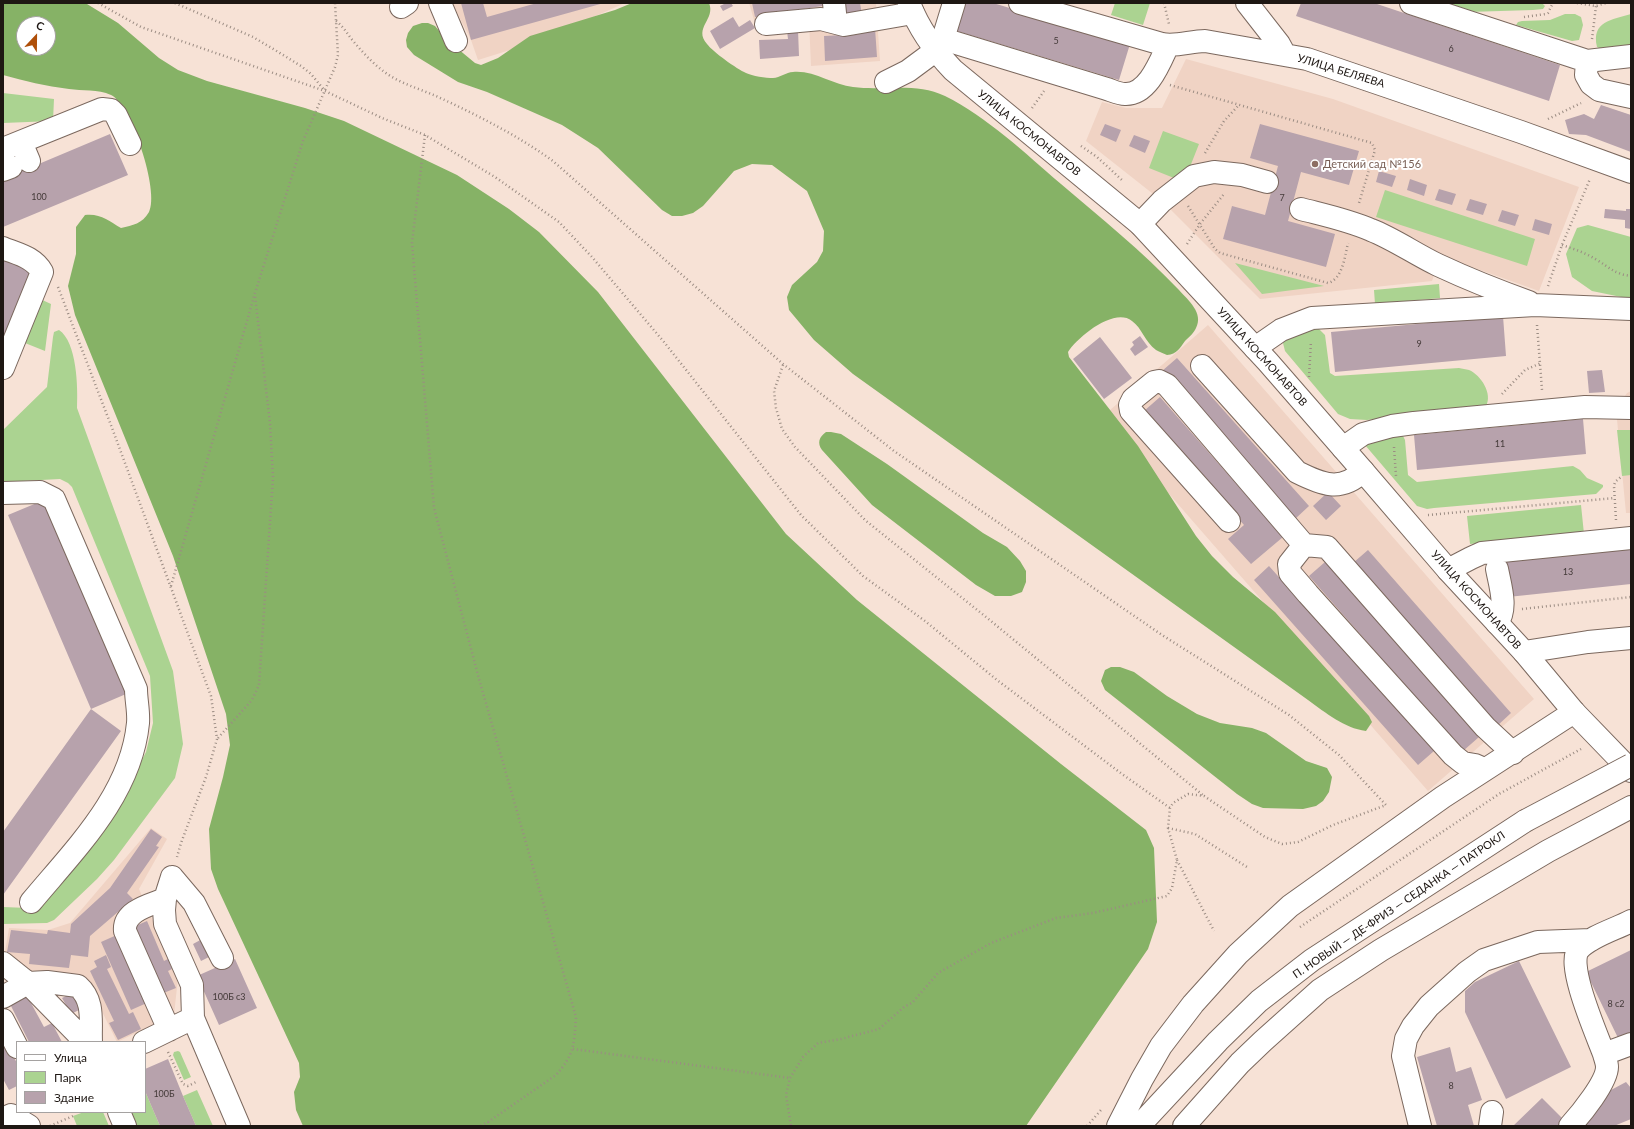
<!DOCTYPE html>
<meta charset="utf-8">
<style>
body{margin:0}
#map{position:relative;width:1634px;height:1129px;overflow:hidden;background:#f7e2d6;font-family:Lato,sans-serif}
canvas{display:block}
.frame{position:absolute;inset:0;border:4px solid #1e1713;pointer-events:none}
.legend{position:absolute;left:16px;top:1041px;width:130px;height:72px;box-sizing:border-box;background:#fff;border:1px solid #a5a2a1;margin:0;padding:5px 7px;list-style:none;font-size:12px;color:#1e1713}
.legend li{display:flex;align-items:center;gap:8px;height:20px}
.legend b{width:20px;border:1px solid #a5a2a1}
.north{position:absolute;left:16px;top:16px;width:40px;height:40px;box-sizing:border-box;background:#fff;border:1px solid #a5a2a1;border-radius:50%;rotate:22deg;font-size:11px;font-weight:700;line-height:16px;text-align:center;color:#1e1713}
.north::after{content:'';display:block;margin:auto;width:14px;height:18px;background:#af4f09;clip-path:polygon(50% 0,100% 100%,50% 72%,0 100%)}
</style>
<div id="map">
<canvas width="1634" height="1129"></canvas>
<div class="frame"></div>
<ul class="legend">
<li><b style="height:5px;background:#fff"></b>Улица</li>
<li><b style="height:11px;background:#abd391"></b>Парк</li>
<li><b style="height:11px;background:#b7a2ac"></b>Здание</li>
</ul>
<div class="north">С</div>
</div>
<script>
const c = document.querySelector('canvas').getContext('2d');
c.lineJoin = 'round';
function paint(path, color) { c.fillStyle = color; c.fill(path, 'evenodd'); }
function strokePath(path, color, width, dash) { c.strokeStyle = color; c.lineWidth = width; c.lineCap = dash ? 'butt' : 'round'; c.setLineDash(dash || []); c.stroke(path); }
function label(font, color, halo, rows, align = 'center') {
  c.font = font + ' Lato,sans-serif'; c.lineWidth = 4; c.setLineDash([]); c.textBaseline = 'middle'; c.strokeStyle = halo; c.fillStyle = color; for (const [text, x, y, turn = 0] of rows) {
    c.save(); c.translate(x, y); c.rotate((+turn || 0) * Math.PI / 180); c.textAlign = isNaN(turn) ? turn : align; if (halo) c.strokeText(text, 0, 0); c.fillText(text, 0, 0); c.restore();
  }
}
paint(new Path2D(`
 M452,3H625L542,40L478,60L471,40Z
 M749,3H876L880,61L811,66L809,20H754Z
 M1186,59L1333,99L1579,187L1539,291L1441,256L1432,281L1260,299L1162,201L1086,141L1102,102L1126,108H1162Z
 M1208,325L1534,699L1428,791L1102,417Z
 M1631,391V513H1626L1616,409L1627,393Z
 M151,828L167,839L139,889L178,978L174,1015L117,1042L85,977L24,970L5,952L9,928L48,930L70,923Z`), '#f0d3c4');
paint(new Path2D(`
 M1115,3H1150L1143,25L1111,15Z
 M1440,3H1542L1545,6L1543,9L1533,10L1468,12Z
 M1565,14H1575L1581,17L1583,25L1579,40L1572,41L1516,25L1518,22L1522,21L1550,20Z
 M1631,14V49H1601L1597,47C1591,21 1612,20 1631,14Z
 M3,93L54,99L53,121L3,123Z
 M1163,131L1199,144L1184,182L1149,168Z
 M1385,190L1535,239L1527,266L1376,217Z
 M1588,225L1631,237V299L1592,291L1572,277L1566,254L1577,228Z
 M1235,263L1324,286L1262,294Z
 M1439,284L1440,298L1375,304L1374,290Z
 M38,298L51,304L45,351L20,341Z
 M1310,327L1319,329L1325,335L1330,373L1335,376L1459,368C1462,369 1466,369 1469,370C1481,375 1493,394 1486,406L1367,420L1350,419L1338,414L1285,351L1283,343L1286,337Z
 M59,330C77,342 78,387 77,408L173,671L183,744L175,778L114,860L97,879L54,920L47,923L3,924V907L28,908L116,811L146,752L153,723L150,676L72,487L68,483L60,479L3,482V430L47,387L53,337L54,332Z
 M1617,430H1631V475L1622,476Z
 M1401,432L1405,440L1408,475L1417,482L1573,466L1580,470L1587,478L1603,485V487L1596,494L1434,508L1427,509L1417,506L1365,445L1366,441Z
 M1581,505L1584,534L1470,544L1467,516Z
 M178,1051L180,1052L191,1077L184,1080L173,1055L174,1052Z
 M197,1090L213,1126H196L183,1096Z
 M145,1091L160,1126H134L128,1112H145Z
 M84,1112H103L109,1126H77L73,1116Z`), '#abd391');
paint(new Path2D(`
 M3,3L87,4L118,23L159,58L178,70L207,81L305,108L344,121L457,175L509,209L539,232L598,292L786,534L857,600L1061,764L1146,830L1154,848L1157,922L1148,949L1026,1126H303L296,1110L294,1092L300,1077L299,1063L218,889L211,869L209,829L223,777L230,745L226,714L173,556L75,315L68,286L76,254V227L85,215C100,213 109,221 121,228C133,225 142,224 149,212C160,192 131,104 111,95C98,89 82,91 69,89C46,86 24,81 3,75ZM24,24H48V48H24Z
 M632,3H709C716,19 693,28 707,44C713,52 737,69 746,73C752,76 766,78 773,78C780,78 786,72 793,72C814,70 833,85 853,87C884,91 916,82 945,96C987,117 1025,153 1061,184C1101,218 1142,251 1179,290C1188,300 1204,313 1196,328C1194,333 1189,337 1185,341C1180,348 1177,354 1167,355C1163,353 1159,352 1156,350C1145,342 1142,328 1132,321C1114,307 1078,337 1068,352L1069,357L1138,446L1196,536L1212,556L1233,577L1275,612L1369,716L1372,722L1366,731C1344,728 1326,713 1308,700L853,374L814,340L789,310L787,297L792,285L817,262L823,251L824,231L807,191L772,165L752,164L734,171L703,206L693,213L682,216H672L662,210L598,148L562,125L487,92L458,82L414,55L407,47L406,40L408,33L413,26L422,23H428L435,26L446,39L475,63L481,65L498,58L530,36L615,10Z
 M826,432H831L841,434L887,464L983,533L1007,547L1020,561L1026,571V582L1022,592L1011,596H995L976,585L872,505L822,450C817,443 819,437 826,432Z
 M1111,667H1120L1134,672L1167,696L1197,714L1220,723L1252,728L1266,733L1306,761L1327,768L1332,777L1329,792L1323,801L1316,806L1303,809L1263,808L1252,804L1237,794L1105,690L1101,681L1105,670Z`), '#86b266');
paint(new Path2D(`
 M461,3H483L487,17L537,3H604L471,40Z
 M726,3H731L733,6L723,11L720,6Z
 M752,3H827L828,5L755,17Z
 M841,3H860L862,15L842,17Z
 M965,3H993L1130,44L1119,80L957,31Z
 M1301,3H1374L1560,65L1549,101L1296,16Z
 M733,17L739,27L750,20L755,28L720,49L710,31Z
 M875,28L877,57L825,61L824,36L861,34V29Z
 M798,30L799,56L760,59L759,40L788,39L787,31Z
 M1601,105L1631,115V152L1586,135L1569,134L1565,120L1584,114L1594,119Z
 M1105,124L1121,130L1116,142L1100,135Z
 M1260,124L1359,151L1349,185L1301,172L1288,221L1335,234L1326,267L1223,239L1232,206L1265,215L1278,166L1250,158Z
 M110,134L128,175L3,227V179Z
 M1134,135L1150,141L1145,153L1129,146Z
 M1379,171L1396,176L1392,187L1376,182Z
 M1410,179L1427,185L1424,196L1407,190Z
 M1439,189L1456,194L1452,205L1435,200Z
 M1470,199L1487,204L1483,215L1466,210Z
 M1605,209L1626,211V209H1631V229L1625,228V220L1604,218Z
 M1502,210L1519,215L1515,226L1498,221Z
 M1535,219L1552,224L1549,235L1532,230Z
 M3,258L31,270L3,338Z
 M1503,316L1506,356L1335,372L1331,332Z
 M1140,336L1148,347L1135,356L1130,349L1134,345L1132,342Z
 M1100,337L1132,378L1104,399L1073,359Z
 M1177,358L1309,506L1295,519L1162,371Z
 M1602,370L1605,392L1589,393L1587,371Z
 M1160,397L1283,537L1251,564L1228,539L1244,525L1144,411Z
 M1583,419L1586,454L1417,470L1414,435Z
 M1328,492L1341,506L1326,520L1313,506Z
 M44,500L126,694L91,709L8,515Z
 M1631,547V584L1508,597L1505,561Z
 M1368,550L1511,713L1497,726L1353,563Z
 M1325,562L1479,737L1463,751L1309,576Z
 M1269,566L1434,751L1418,765L1254,580Z
 M91,709L121,731L3,895V832Z
 M151,829L162,837L156,846L159,847L127,893L133,899L90,936L88,957L71,955L69,968L29,964L30,954L7,952L11,930L47,934L48,930L70,933L71,924L110,888Z
 M147,921L164,961L168,959L172,969L168,971L176,988L161,994L133,927Z
 M119,934L149,1002L131,1010L101,942Z
 M204,938L213,955L201,961L193,944Z
 M1631,950V1037L1620,1042L1586,972Z
 M106,955L111,967L107,969L129,1014L133,1012L141,1029L118,1040L109,1023L114,1021L90,971L97,967L94,961Z
 M235,959L257,1008L219,1025L197,976Z
 M1519,961L1571,1067L1506,1099L1465,1012V991L1475,982Z
 M24,990L44,1027L52,1023L62,1042H29L7,998Z
 M76,991L85,1007L71,1014L62,998Z
 M3,1038L17,1063V1086L9,1090L3,1079Z
 M1450,1047L1456,1072L1471,1067L1482,1100L1468,1105L1474,1126H1437L1417,1057Z
 M168,1059L183,1096L196,1126H160L145,1091V1069Z
 M1626,1082L1631,1088V1119L1614,1126H1583L1598,1097Z
 M1542,1098L1568,1124L1566,1126H1513Z`), '#b7a2ac');
const minor = new Path2D(`
 M440,3L456,41
 M834,3L835,13
 M1020,3L1162,44C1176,47 1191,41 1205,41L1307,59L1521,132L1631,172
 M1247,3L1279,44L1285,55
 M1411,3L1587,61L1631,56
 M401,7L407,3
 M766,24L821,19L844,25L913,13
 M943,39L954,3
 M1587,61L1586,75L1591,84L1599,90L1631,97
 M886,82L908,71L935,51L943,39L1107,89C1113,91 1119,94 1125,94C1148,95 1160,62 1168,45
 M21,142L29,161
 M3,149L102,109L111,110L116,115L130,144
 M3,170L11,167
 M1301,209C1324,215 1348,220 1371,230C1394,239 1415,254 1438,265C1468,279 1498,291 1529,302
 M1140,224L1162,201L1194,176L1214,172L1242,175L1267,182
 M3,248C17,254 34,257 42,272L3,368
 M1255,348L1281,330L1312,318L1535,305L1631,309
 M1202,366L1297,472C1321,484 1341,493 1363,471
 M1343,448L1363,434L1392,426L1414,423L1585,407L1631,408
 M3,493L40,492L54,499L136,689C136,700 139,712 138,723C131,795 75,849 31,902
 M1229,521L1131,411L1130,405L1133,399L1154,382L1159,381L1167,385L1304,545L1327,547L1485,727L1513,753
 M1304,545L1289,564L1290,573L1308,594L1453,755L1463,763L1475,765L1484,769
 M1448,570L1471,558L1482,553L1631,538
 M1497,623C1508,609 1500,585 1497,569
 M1524,652L1574,712L1631,771
 M172,877L165,899L164,910L165,924L192,985L193,1018
 M172,877L194,903L222,958
 M165,899C150,905 123,911 125,931L169,1030
 M3,963L28,983L76,1032L84,1042
 M3,997L28,983L47,982L78,986C95,1001 90,1022 91,1042
 M3,1020L17,1047
 M144,1042L193,1018L239,1126
 M1604,1054L1631,1044
 M119,1112L125,1126
 M3,1119L11,1115L29,1126
 M1420,1126L1403,1056L1406,1039L1413,1026L1429,1006L1467,972L1484,960L1538,942L1591,940
 M1490,1126L1492,1112
 M1570,1126C1581,1114 1607,1082 1607,1067C1607,1063 1605,1058 1604,1054C1597,1035 1565,963 1579,949C1591,936 1616,929 1631,921`);
const major = new Path2D(`
 M909,3C919,29 934,50 953,70L1140,224L1268,362L1363,471L1448,570L1524,652L1588,642L1631,638`);
const highway = new Path2D(`
 M1118,1126L1142,1079L1161,1046L1193,1004L1238,954L1290,906L1443,797L1574,712
 M1139,1126L1218,1041L1259,1001L1312,960L1525,821
 M1184,1126L1240,1063L1263,1041L1320,990L1381,950L1548,851L1631,807`);
strokePath(minor, '#7b685e', 24);
strokePath(major, '#7b685e', 24);
strokePath(highway, '#7b685e', 24);
strokePath(new Path2D(`
 M98,3L141,27L325,91L382,118L425,135L495,177L559,222L592,257L664,342L801,515L863,576L925,621L997,680L1122,774L1170,808
 M175,3L253,37L275,50L301,66L311,74L325,91
 M1164,3L1169,24
 M1577,3L1596,6L1606,3
 M1524,17L1546,14L1548,13L1553,3
 M336,21C344,27 348,35 354,42C365,55 377,68 392,77C406,85 422,90 436,96C477,115 517,135 553,161L783,364L894,451L1162,635L1289,715L1339,755L1386,805L1333,825L1298,842L1282,844L1265,837L1204,796L1188,794L1173,803L1170,808L1168,828L1177,860L1172,888L1167,896L1093,913L1056,918L991,943L938,973L912,1003L904,1007L879,1029L841,1039L818,1043L803,1057L790,1078L786,1095L791,1126
 M1592,39L1596,6
 M1170,85L1372,143L1375,150L1359,203
 M1032,108L1044,91
 M1548,119L1581,103
 M425,135L412,243L434,508L479,679L576,1017C574,1043 575,1054 556,1075L488,1122L480,1126
 M1081,146L1097,157L1122,180
 M1205,153L1224,121L1238,106
 M1188,206L1215,249L1220,253L1328,283C1343,279 1345,255 1348,243
 M1187,244L1200,224L1224,194
 M1562,245C1574,249 1586,253 1597,260C1610,268 1615,274 1631,276
 M1548,286L1562,245L1590,179
 M58,287L112,428L211,696L217,739L206,777L181,843L177,857
 M1537,325L1542,390
 M783,365L774,391L776,408L782,429L795,447L865,520L986,617L1204,796
 M1309,377L1311,341
 M1502,394L1525,370L1541,363
 M1394,447L1396,476
 M1428,515L1615,498
 M1616,520L1614,486L1615,482L1622,476
 M171,586L255,293L303,141L335,67L338,55L335,3
 M1522,609L1631,597
 M218,738L252,700L259,685L273,478L270,423L255,296
 M1168,828L1195,834L1247,867
 M1177,860L1214,931
 M1300,927L1499,794L1581,749
 M573,1049L790,1078
 M168,1052L183,1084L188,1086L198,1081
 M488,1122L490,1126
 M50,1126L73,1116
 M1087,1126L1101,1110`), '#9b8c83', 2.5, [1, 3]);
strokePath(minor, '#fff', 22);
strokePath(major, '#fff', 22);
strokePath(highway, '#fff', 22);
const highwayBridge = new Path2D(`
 M1525,821L1631,765`);
strokePath(highwayBridge, '#7b685e', 24, []);
strokePath(highwayBridge, '#fff', 22);
for (const [x, y, r, color] of [
 [1315,164,4,"#8d6e63"]
]) { const dot = new Path2D(); dot.arc(x, y, r, 0, 2 * Math.PI); c.fillStyle = color; c.fill(dot); strokePath(dot, '#fff', 1.5); }
label('9px', '#443a39', null, [
 ["5",1056,41],
 ["6",1451,49],
 ["100",39,197],
 ["7",1282,198],
 ["9",1419,344],
 ["11",1500,444],
 ["13",1568,572],
 ["100Б с3",229,997],
 ["8 с2",1616,1004],
 ["8",1451,1086],
 ["100Б",164,1094]
]);
label('11px', '#1e1713', '#fff', [
 ["УЛИЦА БЕЛЯЕВА",1341,71,17],
 ["УЛИЦА КОСМОНАВТОВ",1029,133,39],
 ["УЛИЦА КОСМОНАВТОВ",1262,357,48],
 ["УЛИЦА КОСМОНАВТОВ",1476,600,48],
 ["П. НОВЫЙ — ДЕ-ФРИЗ — СЕДАНКА — ПАТРОКЛ",1399,905,-34]
]);
label('11px', '#785e54', '#fff', [
 ["Детский сад №156",1323,164]
], 'left');
</script>
